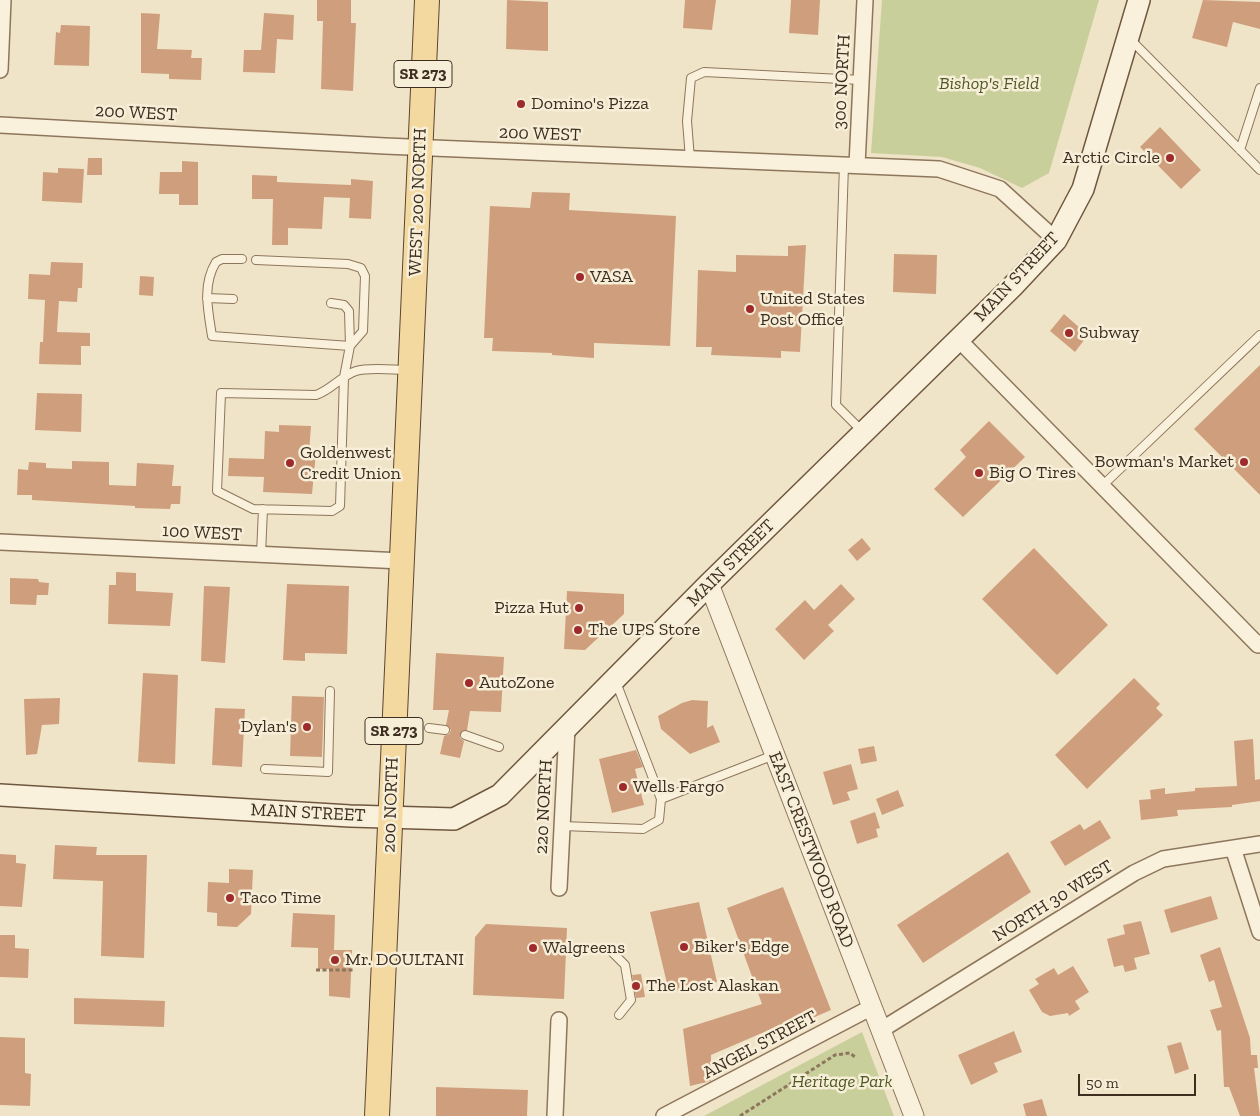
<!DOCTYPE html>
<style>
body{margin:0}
#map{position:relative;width:1260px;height:1116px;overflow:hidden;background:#f0e4c8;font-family:"Zilla Slab",serif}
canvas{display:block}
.scale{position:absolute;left:1078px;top:1074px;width:118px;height:22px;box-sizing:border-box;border:2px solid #3d2e20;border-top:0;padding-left:6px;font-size:15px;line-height:18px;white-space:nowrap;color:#3d2e20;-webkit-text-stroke:4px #f7eed8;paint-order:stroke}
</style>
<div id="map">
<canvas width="1260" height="1116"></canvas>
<div class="scale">50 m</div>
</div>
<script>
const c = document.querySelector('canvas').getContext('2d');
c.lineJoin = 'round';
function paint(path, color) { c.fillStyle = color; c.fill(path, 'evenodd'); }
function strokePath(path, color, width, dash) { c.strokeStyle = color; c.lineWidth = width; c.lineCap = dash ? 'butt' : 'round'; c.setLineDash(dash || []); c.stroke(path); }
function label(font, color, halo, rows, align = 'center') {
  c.font = font + ' "Zilla Slab",serif'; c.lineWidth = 5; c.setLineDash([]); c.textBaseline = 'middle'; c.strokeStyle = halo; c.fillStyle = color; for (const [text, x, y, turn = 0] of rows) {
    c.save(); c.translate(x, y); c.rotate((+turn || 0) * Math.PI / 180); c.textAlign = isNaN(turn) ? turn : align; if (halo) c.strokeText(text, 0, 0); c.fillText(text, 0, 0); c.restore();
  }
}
paint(new Path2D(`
 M882,0H1099L1049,173L1022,188L980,168L942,157L871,153Z
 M862,1032L894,1116H704Z`), '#c9cf9b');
paint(new Path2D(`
 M317,0H351V23H356L353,91L321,89L323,21H317Z
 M507,0L548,2V51L506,49Z
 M685,0H716L712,30L683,28Z
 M791,0H820L818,35L789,33Z
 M1203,0L1260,2V29L1233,22L1227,47L1192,38Z
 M141,13L160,14L157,49L192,50L191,58H202L201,80L169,79V74L141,73Z
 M264,13L294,15L293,40L277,39L275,73L243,72L244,50H261Z
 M61,25L90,26L89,66L54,65L56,32L60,33Z
 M1160,127L1201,170L1181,189L1140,147Z
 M88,158H102V175H87Z
 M182,161L198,162V205H179V194H159L160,172H182Z
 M58,168L84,169L82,203L42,201L43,172L58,173Z
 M252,175L277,176V182L351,185V179L373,181L371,219L349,218L350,198L324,197L322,229L288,228V245H272L273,199H252Z
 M532,192L570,193L569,210L676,216L670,346L594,343V358L552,355V353L492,351L493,338H484L490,206L530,208Z
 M806,245L800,352L781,351V358L711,355L712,347H696L698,270L736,272V255L788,256V246Z
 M894,254L937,255L936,294L893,292Z
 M51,262L83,263L82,288H78L77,302L59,301L57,332L90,333V346H81V365L39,364L40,342H43L45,300L28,299L29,274L50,275Z
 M140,276L154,277L153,296L139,295Z
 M1064,314L1088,335L1075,352L1050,331Z
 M1260,365V495L1194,429Z
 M37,393L82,394L81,432L35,430Z
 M989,421L1025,457L963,517L934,489L966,457L960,450Z
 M279,425L311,426L309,453H316L312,494L263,492L264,477L228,476L229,458L264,459L265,431L279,432Z
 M72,461L109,462V485L136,486L137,463L174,465L172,486H181L180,504H171L170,509L135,508V506L32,500V495H17L18,469L28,470L29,462L46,463V468L72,469Z
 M862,538L871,549L857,561L848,550Z
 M1034,548L1108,625L1057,675L982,599Z
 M116,572L136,573V591L173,593L170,626L108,624L109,585H116Z
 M10,578L38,579L39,582L49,583L48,595H37L36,605L10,604Z
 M287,584L349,586L347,654L305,653V661L283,660Z
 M841,584L855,599L828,625L834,631L804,660L775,629L805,600L814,610Z
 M204,586L230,587L225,663L201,661Z
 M567,591L624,594V614L585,650L564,649Z
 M436,653L504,657L501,712L470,711L467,730L460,734V738L464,741L460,758L440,754L444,736L449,734L451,730L446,725L449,710H433Z
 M143,673L178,675L175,764L138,762Z
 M1134,678L1160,704L1156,708L1163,715L1087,789L1055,755Z
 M292,696L324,697L322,757L290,756Z
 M60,698L59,724L42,725L37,754L26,755L24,699Z
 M692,700L708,701L707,728L713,725L720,742L690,754L661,729L658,716L682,703Z
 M215,708L245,709L242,767L212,765Z
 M1253,739L1255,780L1260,779V801L1232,805V807L1177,810L1178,816L1141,820L1139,800L1151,799L1150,790L1165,788V794L1195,791V788L1237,786L1234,741Z
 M874,746L877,761L861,764L858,749Z
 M636,750L643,767L635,769L644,805L612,813L599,759Z
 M851,764L858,789L847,792L850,800L833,805L823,772Z
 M898,790L904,806L882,815L876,799Z
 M875,812L880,828L876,829L878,837L857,844L850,821Z
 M1100,820L1111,838L1065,866L1050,842L1080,824L1084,830Z
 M55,845L97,847L96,855H147L144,958L101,956L103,881L53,879Z
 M1008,852L1031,892L923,963L897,925Z
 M0,854L16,855V863L26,864L22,907L0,906Z
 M229,869L253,870L251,914L237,927L217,926V913L207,912L208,882L229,883Z
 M783,887L831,1010L810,1019L806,1014L711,1055V1081L690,1086L683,1029L762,1004L727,908Z
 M1211,896L1218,919L1171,933L1164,910Z
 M699,902L717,982L669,992L650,912Z
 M293,913L335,915L334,950H352L350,998L329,996V969H318V948L291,947Z
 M1141,921L1150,954L1134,958L1137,969L1125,972L1123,965L1114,967L1107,939L1125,934L1123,925Z
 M486,924L567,928L564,999L473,995L475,937Z
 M0,935H15V948L29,949L28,978L0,977Z
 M1220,947L1250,1038L1251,1055H1257L1258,1068H1254L1260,1116H1240L1229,1087H1224L1221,1030L1217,1031L1210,1010L1222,1007L1214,980L1209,982L1200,955Z
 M1073,966L1089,992L1075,1001L1080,1009L1069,1016L1068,1013L1050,1016L1042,1012L1029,990L1039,984L1035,979L1054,968L1058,975Z
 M641,974L645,997L636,998L632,975Z
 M74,998L165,1001L164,1027L74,1024Z
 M1014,1031L1022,1052L994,1063L998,1072L971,1085L958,1055Z
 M0,1037L25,1038V1073L31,1074L30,1106L0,1105Z
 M1181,1042L1189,1069L1175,1074L1167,1046Z
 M436,1087L528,1090L527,1116H436Z
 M1042,1099L1047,1116H1026L1023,1104Z`), '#cf9f7d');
const service = new Path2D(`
 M1129,38L1260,170
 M1240,150L1260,88
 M690,159L687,121L691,78L704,72L861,80
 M844,165L836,405L863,432
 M242,259H222L216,262C202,285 208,310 212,336L350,346
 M256,260L348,264L361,268L365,276L363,331L350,346
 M207,298L233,299
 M331,303L344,305L349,311L350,346L344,377L340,506L332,511L253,509L217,491L221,393L316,395C331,390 341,376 356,371C369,367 394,370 408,370
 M1102,486L1260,335
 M261,554L263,509
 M616,682L661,799
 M429,728L445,730
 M465,735L499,747
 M265,769L328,772L330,691
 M562,826L643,829L659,820L661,799L774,755
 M609,949L625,965L631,1000L619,1015`);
const minor = new Path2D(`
 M0,70L3,0
 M0,125L385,146L939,169L1000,189L1056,240
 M857,165L865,0
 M959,340L1258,645L1260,643
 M0,542L402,561
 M1233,848L1260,932
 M559,888L567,728
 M881,1030L1134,873L1163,859L1260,844
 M555,1116L559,1020
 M664,1116L872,1007`);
const tertiary = new Path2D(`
 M709,584L914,1116`);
const secondary = new Path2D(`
 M0,795L350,816L454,819L500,795L709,584L1012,287L1056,240L1083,189L1139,0`);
const primary = new Path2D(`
 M377,1116L427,0`);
strokePath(service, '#8d765c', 10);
strokePath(minor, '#8d765c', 18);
strokePath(tertiary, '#8d765c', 21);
strokePath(secondary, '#6f573f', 24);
strokePath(primary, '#5b4430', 26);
strokePath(new Path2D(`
 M316,970H355
 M740,1116L835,1055L850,1053L855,1057`), '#8d765c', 3, [4, 2.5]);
strokePath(service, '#faf1dc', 8);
strokePath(minor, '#faf1dc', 15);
strokePath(tertiary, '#faf1dc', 19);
strokePath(secondary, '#faf1dc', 21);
strokePath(primary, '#f3d9a0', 24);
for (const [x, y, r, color] of [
 [521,104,5,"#9e2a2b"],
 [1170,158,5,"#9e2a2b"],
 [580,277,5,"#9e2a2b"],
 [750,309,5,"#9e2a2b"],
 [1069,333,5,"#9e2a2b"],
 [1244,462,5,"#9e2a2b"],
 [290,463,5,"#9e2a2b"],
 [979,473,5,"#9e2a2b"],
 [579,608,5,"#9e2a2b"],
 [578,630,5,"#9e2a2b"],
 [469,683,5,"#9e2a2b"],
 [307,727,5,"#9e2a2b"],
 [623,787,5,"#9e2a2b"],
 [230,898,5,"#9e2a2b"],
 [684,947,5,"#9e2a2b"],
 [533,948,5,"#9e2a2b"],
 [335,960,5,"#9e2a2b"],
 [636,986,5,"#9e2a2b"]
]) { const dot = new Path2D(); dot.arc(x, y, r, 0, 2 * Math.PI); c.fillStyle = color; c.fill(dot); strokePath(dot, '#f7eed8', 2); }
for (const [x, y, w] of [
 [423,74,58],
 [394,731,58]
]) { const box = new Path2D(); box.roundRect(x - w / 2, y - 13.5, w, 27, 4); c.fillStyle = '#f7eed8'; c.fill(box); strokePath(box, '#3d2e20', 1); }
label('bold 16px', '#3d2e20', null, [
 ["SR 273",423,74],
 ["SR 273",394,731]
]);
label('18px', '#3d2e20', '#f7eed8', [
 ["300 NORTH",842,82,-87],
 ["200 WEST",136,113,3],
 ["200 WEST",540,134,2],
 ["WEST 200 NORTH",418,202,-88],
 ["MAIN STREET",1017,277,-47],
 ["100 WEST",202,533,3],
 ["MAIN STREET",731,563,-45],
 ["200 NORTH",391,805,-88],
 ["220 NORTH",544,807,-87],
 ["MAIN STREET",308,813,3],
 ["EAST CRESTWOOD ROAD",811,850,69],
 ["NORTH 30 WEST",1053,901,-32],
 ["ANGEL STREET",760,1045,-28]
]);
label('italic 18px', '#4d5a26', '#f7eed8', [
 ["Bishop's Field",989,84],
 ["Heritage Park",842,1082]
]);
label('18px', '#3d2e20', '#f7eed8', [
 ["Domino's Pizza",531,104],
 ["Arctic Circle",1160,158,"right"],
 ["VASA",590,277],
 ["United States",760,299],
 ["Post Office",760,320],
 ["Subway",1079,333],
 ["Goldenwest",300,453],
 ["Credit Union",300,474],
 ["Bowman's Market",1234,462,"right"],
 ["Big O Tires",989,473],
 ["Pizza Hut",569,608,"right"],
 ["The UPS Store",588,630],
 ["AutoZone",479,683],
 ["Dylan's",297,727,"right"],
 ["Wells Fargo",633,787],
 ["Taco Time",240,898],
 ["Biker's Edge",694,947],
 ["Walgreens",543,948],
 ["Mr. DOULTANI",345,960],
 ["The Lost Alaskan",646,986]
], 'left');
</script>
